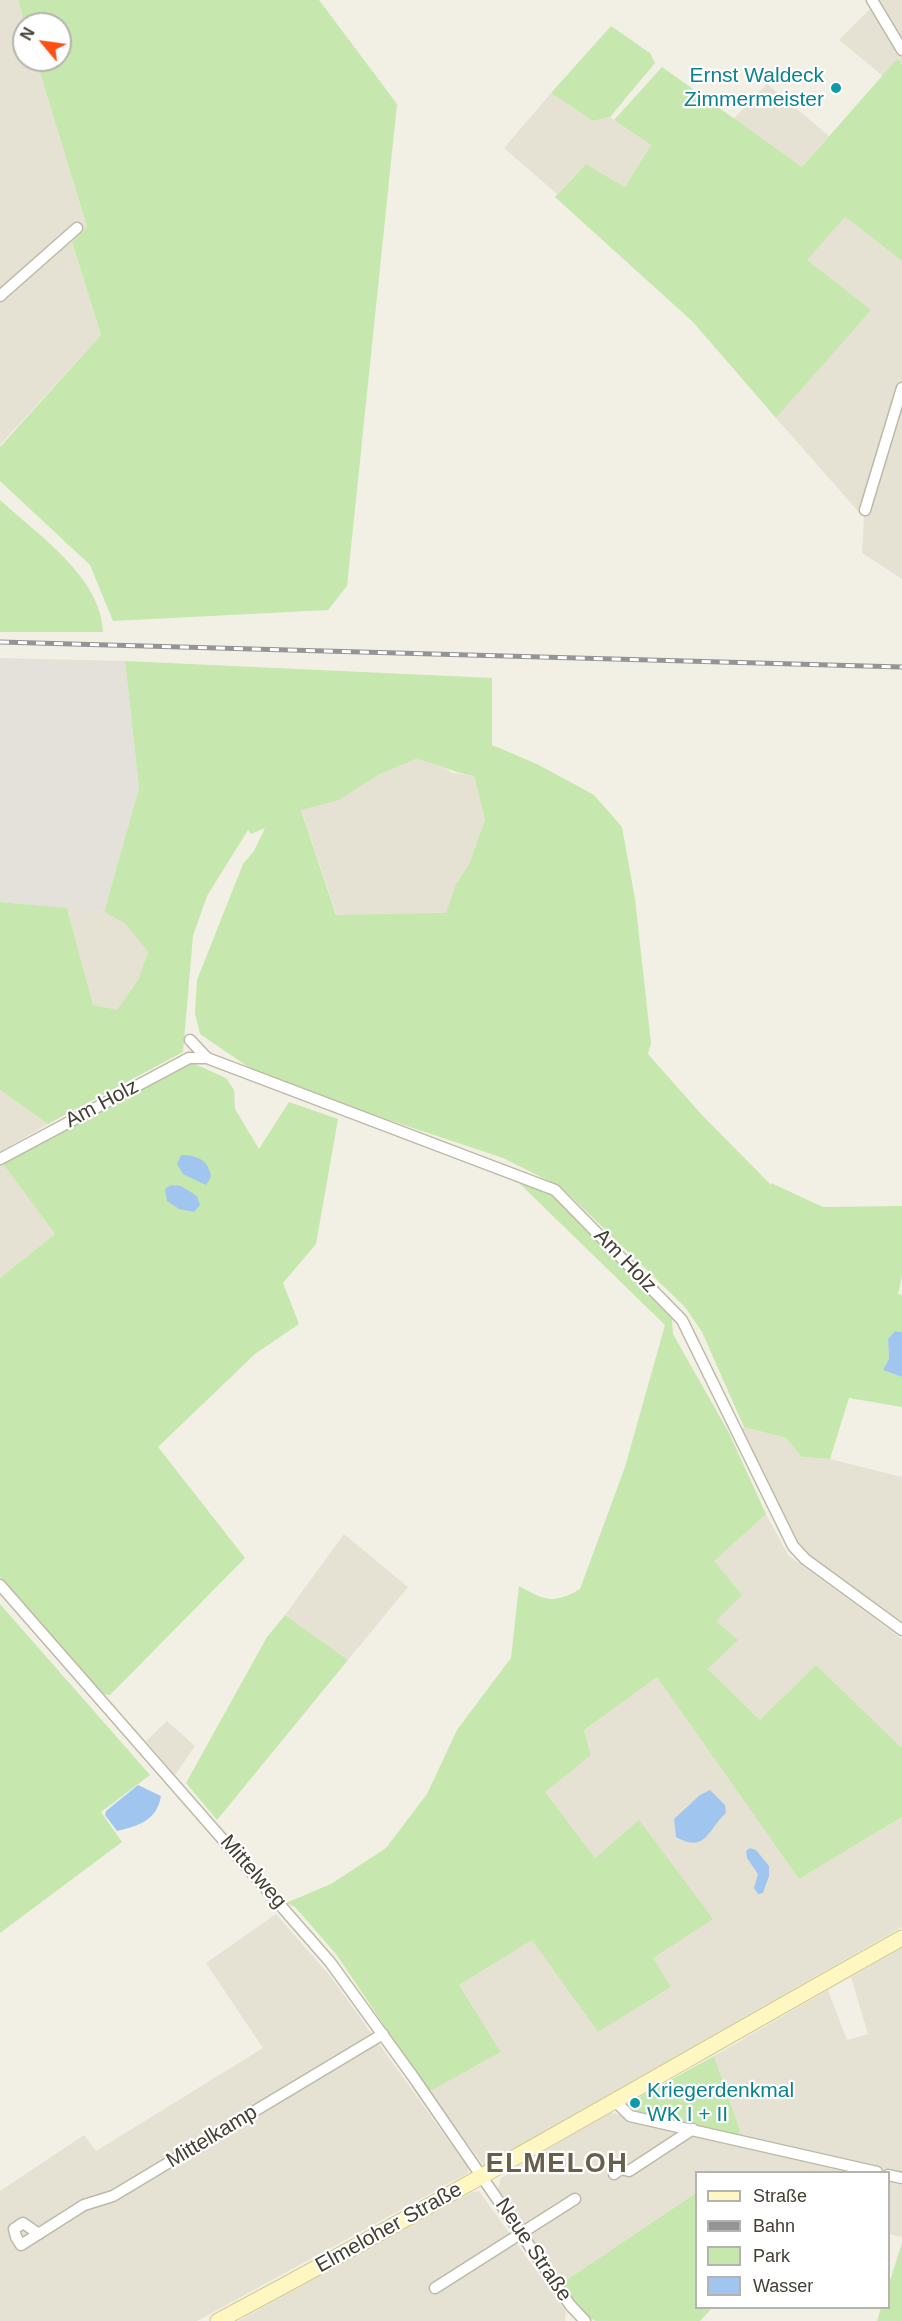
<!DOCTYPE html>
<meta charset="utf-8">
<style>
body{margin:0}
#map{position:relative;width:902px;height:2321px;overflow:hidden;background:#f2f0e5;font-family:Arial,sans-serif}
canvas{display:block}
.legend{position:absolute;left:695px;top:2171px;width:195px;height:138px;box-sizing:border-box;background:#fff;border:2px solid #b5b3ae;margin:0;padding:8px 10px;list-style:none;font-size:18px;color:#454034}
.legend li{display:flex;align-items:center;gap:12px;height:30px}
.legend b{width:30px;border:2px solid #b5b3ae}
.north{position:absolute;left:12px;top:12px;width:60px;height:60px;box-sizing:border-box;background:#fff;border:2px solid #b5b3ae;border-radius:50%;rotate:299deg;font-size:16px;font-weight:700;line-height:24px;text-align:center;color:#454034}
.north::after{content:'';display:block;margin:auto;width:21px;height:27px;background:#fb5013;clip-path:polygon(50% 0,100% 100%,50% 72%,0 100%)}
</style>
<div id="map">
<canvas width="902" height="2321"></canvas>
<ul class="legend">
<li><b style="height:8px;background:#fff7c2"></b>Straße</li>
<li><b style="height:8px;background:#949494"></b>Bahn</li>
<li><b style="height:16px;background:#c6e7ad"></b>Park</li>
<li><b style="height:16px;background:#a0c6f0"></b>Wasser</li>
</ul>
<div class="north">N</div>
</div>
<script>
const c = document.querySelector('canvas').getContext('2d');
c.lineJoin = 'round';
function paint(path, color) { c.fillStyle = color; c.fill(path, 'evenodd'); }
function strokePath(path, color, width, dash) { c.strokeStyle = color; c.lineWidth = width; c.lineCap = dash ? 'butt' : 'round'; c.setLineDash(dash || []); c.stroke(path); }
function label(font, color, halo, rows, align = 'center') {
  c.font = font + ' Arial,sans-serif'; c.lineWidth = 4.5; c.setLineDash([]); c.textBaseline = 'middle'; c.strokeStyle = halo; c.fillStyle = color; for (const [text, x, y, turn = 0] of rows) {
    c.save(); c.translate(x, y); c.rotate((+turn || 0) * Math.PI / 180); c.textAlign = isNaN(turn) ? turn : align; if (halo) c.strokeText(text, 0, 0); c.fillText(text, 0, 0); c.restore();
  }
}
paint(new Path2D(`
 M0,0H18L25,24L24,60H36L87,228L72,242L101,335L0,445Z
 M871,0H902V65L898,58L883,76L839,40L874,5Z
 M767,84L829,136L802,167L733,119Z
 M551,93L593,121L610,117L651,145L625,187L586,164L557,194L504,148Z
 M845,217L902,261V579L862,553L864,518L776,418L870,310L806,260Z
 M416,759L434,763L453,773L474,776L485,820L469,864L456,884L446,914L337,916L301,809L339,800L380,774Z
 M67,908L104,912L125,922L148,952L138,980L117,1011L93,1005Z
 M0,1090L48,1124L0,1152Z
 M0,1158L55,1234L0,1278Z
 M744,1427L786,1438L802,1457L830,1459L902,1477V1624L810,1559L795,1544L738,1428Z
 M766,1514L788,1555L902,1639V1748L817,1666L760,1720L708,1669L737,1640L716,1621L713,1561Z
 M344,1534L408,1587L348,1660L285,1615Z
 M657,1676L799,1879L902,1817V1927L484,2166L429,2092L501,2052L459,1985L532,1939L598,2032L671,1987L652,1958L639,1821L595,1858L544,1792L591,1755L584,1730Z
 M167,1721L195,1746L175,1775L146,1741Z
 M276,1914L331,1977L469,2169L468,2173L197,2321H0V2191L84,2135L96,2151L263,2048L206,1963Z
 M902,1948V2173L739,2135L740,2130L714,2056L828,1990L847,2040L868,2034L851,1977Z
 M608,2112L856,2172H696V2193L562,2283L498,2189L501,2178Z
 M889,2180L902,2184V2237L889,2234Z
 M479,2191L566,2312L565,2321H238L472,2192Z`), '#e6e2d3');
paint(new Path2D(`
 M0,658L125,661L139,788L104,912L0,902Z`), '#e4e1da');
paint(new Path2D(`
 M18,0H319L397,104L347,586L328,610L113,621L90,565L0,481V447L101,335L72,242L87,227L36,60H60V24H25Z
 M611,26L650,53L655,63L610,117L593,121L551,93Z
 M898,58L902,65V261L845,217L807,260L871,310L776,418L693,322L555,197L586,164L625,187L651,145L614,120L662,67L802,167Z
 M0,500C37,534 102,578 103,632H0Z
 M125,661L492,678V745L537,764L594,795L622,827L635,899L651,1043L648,1054L702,1115L771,1185V1183L823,1207L902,1206V1276L898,1294L902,1295V1332L895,1331L888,1339L889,1359L883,1370L902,1377V1407L849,1398L830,1459L802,1457L786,1438L744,1427L702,1332L685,1307L561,1187L503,1158L266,1079L200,1034L195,1014L197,980L243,864L254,851L265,828L251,834L248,830L207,896L193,936L183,1052L48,1124L0,1090V902L67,908L93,1005L117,1010L138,980L148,952L125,923L104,912L139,788ZM416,759C437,763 453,773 474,776L485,820L469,864L456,884L446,913L336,915L301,810L339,800L380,774Z
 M188,1061L226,1078L234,1090L235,1109L259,1149L289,1102L338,1119L316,1244L283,1283L299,1324L255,1354L158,1447L245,1558L110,1695L102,1694L96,1688L0,1577V1278L55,1234L2,1162Z
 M518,1182L552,1194L672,1319L673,1334L729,1433L766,1514L714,1561L742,1595L716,1621L738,1640L708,1669L760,1720L816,1665L902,1748V1817L799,1879L657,1677L584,1730L591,1755L545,1792L595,1858L639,1820L713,1919L653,1958L671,1987L598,2032L532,1940L459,1985L501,2052L429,2092L336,1954L295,1907L286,1903L331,1884L386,1848L427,1794L457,1730L511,1658L519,1586C544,1600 553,1605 580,1589L625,1467L665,1325Z
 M0,1604L150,1775L101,1812L122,1842L0,1933Z
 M285,1615L348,1660L217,1820L186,1783L267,1637Z
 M714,2056L740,2130L739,2135L635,2111L632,2101Z
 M696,2193V2308H712L700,2321H595L583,2312L562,2283Z
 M902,2243V2321H877L881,2308H888L889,2284Z`), '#c6e7ad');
paint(new Path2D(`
 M181,1155C197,1155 209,1160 211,1177L206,1185L183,1174L177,1164Z
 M171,1185L181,1186L197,1196L200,1205L194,1212L179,1209L167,1201L165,1189Z
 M895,1331L902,1332V1377L883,1370L889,1359L888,1339Z
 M138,1785L161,1796C157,1820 139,1826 117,1831L105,1815L106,1811Z
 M710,1790L725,1805L726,1813C708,1829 706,1854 676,1837L674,1819L700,1795Z
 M750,1848L756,1850L769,1866V1876L763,1893L758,1894L754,1888L758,1874L747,1858L746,1851Z`), '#a0c6f0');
const street = new Path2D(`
 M872,0L902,50
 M0,296L77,228
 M865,510L902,388
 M190,1040L207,1058L555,1190L682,1320L793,1546L805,1559L902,1630
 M0,1159L189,1058H207
 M0,1585L330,1962L414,2078L570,2305L585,2321
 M615,2101L630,2116L877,2172
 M614,2174L621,2169L629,2171L693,2129
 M888,2175L902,2178
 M39,2234L23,2223L14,2229L16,2237L21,2245L84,2205L113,2196L383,2034
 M435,2288L575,2199`);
const secondary = new Path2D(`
 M218,2321C449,2198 674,2066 902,1938`);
strokePath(street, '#beb9a7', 13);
strokePath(secondary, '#d3c994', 17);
strokePath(street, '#fff', 10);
strokePath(secondary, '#fff7c2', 15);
const rail = new Path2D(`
 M0,642L902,667`);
strokePath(rail, '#949494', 5);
strokePath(rail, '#fff', 3, [9]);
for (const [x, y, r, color] of [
 [836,88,6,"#0f9aa8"],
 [635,2103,6,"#0f9aa8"]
]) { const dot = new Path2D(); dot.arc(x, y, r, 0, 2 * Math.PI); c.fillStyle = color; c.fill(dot); strokePath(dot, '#fff', 2); }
label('21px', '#0d838f', '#fff', [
 ["Ernst Waldeck",824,76],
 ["Zimmermeister",824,100],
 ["Kriegerdenkmal",647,2091,"left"],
 ["WK I + II",647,2115,"left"]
], 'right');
label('21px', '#454034', '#fff', [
 ["Am Holz",102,1104,-28],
 ["Am Holz",625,1261,46],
 ["Mittelweg",253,1872,49],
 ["Mittelkamp",212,2137,-31],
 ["Elmeloher Straße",389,2228,-29],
 ["Neue Straße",533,2250,56]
]);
c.letterSpacing = '1.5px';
label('bold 27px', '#675f4b', '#fff', [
 ["ELMELOH",557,2165]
]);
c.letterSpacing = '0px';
</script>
